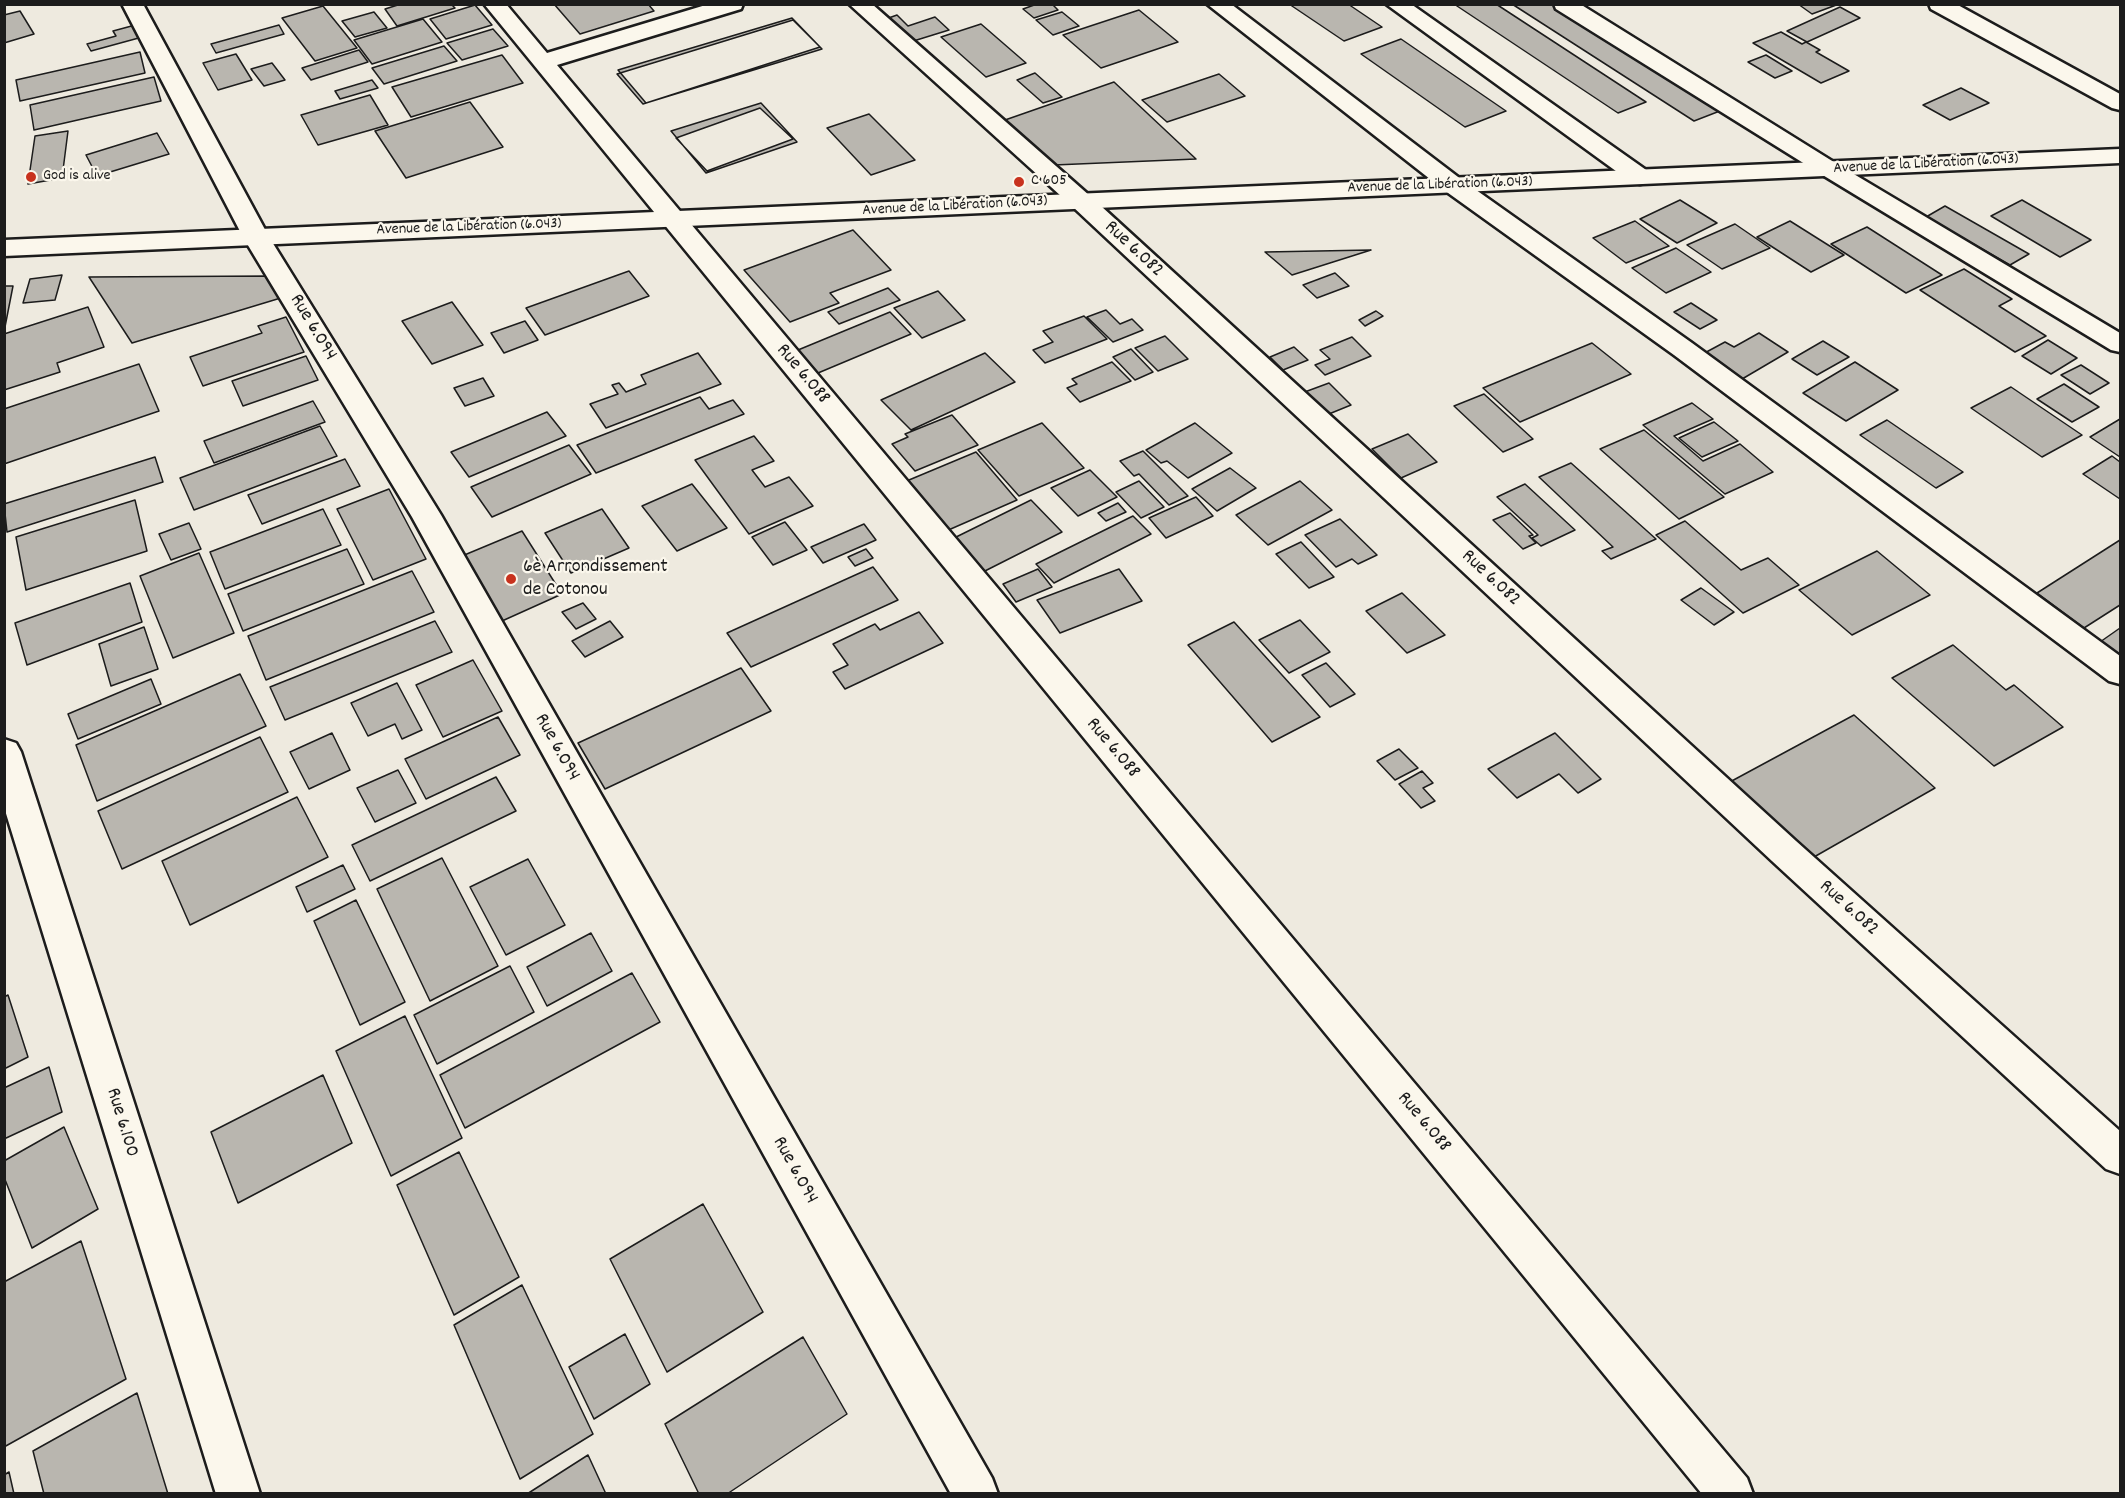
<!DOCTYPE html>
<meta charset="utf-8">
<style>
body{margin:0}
#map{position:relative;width:2125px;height:1498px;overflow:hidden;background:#eeeadf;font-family:Dekko,sans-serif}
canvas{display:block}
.frame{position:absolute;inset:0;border:6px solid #1c1c1c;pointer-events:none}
</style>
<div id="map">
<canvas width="2125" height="1498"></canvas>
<div class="frame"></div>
</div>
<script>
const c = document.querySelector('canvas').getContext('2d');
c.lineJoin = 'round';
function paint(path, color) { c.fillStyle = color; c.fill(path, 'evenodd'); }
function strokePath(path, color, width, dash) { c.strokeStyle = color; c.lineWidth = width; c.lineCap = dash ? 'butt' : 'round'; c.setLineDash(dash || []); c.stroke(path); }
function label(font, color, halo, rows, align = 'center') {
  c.font = font + ' Dekko,sans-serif'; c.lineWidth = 4.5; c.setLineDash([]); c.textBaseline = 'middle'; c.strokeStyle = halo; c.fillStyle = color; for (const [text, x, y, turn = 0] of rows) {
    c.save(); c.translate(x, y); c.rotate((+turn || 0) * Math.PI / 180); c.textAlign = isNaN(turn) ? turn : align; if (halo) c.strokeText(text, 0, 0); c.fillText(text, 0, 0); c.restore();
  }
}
const building = new Path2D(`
 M401,4H451L455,8L397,26L385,9Z
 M554,4H648L654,11L580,34Z
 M1037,4H1052L1058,10L1034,18L1023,9Z
 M1289,4H1348L1382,27L1344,41Z
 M1454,4H1496L1646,102L1618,113Z
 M1512,4H1559L1725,109L1694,121Z
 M1798,4H1839L1812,14Z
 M475,5L492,25L446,39L430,19Z
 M323,6L357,48L315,61L282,18Z
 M1840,7L1860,18L1807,42L1787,31Z
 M1139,10L1178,42L1101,68L1063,35Z
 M20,11L34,34L4,43V15Z
 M374,12L387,28L355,37L342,21Z
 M1062,12L1079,26L1053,35L1036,20Z
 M897,15L908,26L935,17L949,30L907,43L883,20Z
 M792,18L822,49L646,103L618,70Z
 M423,19L442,42L372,64L354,40Z
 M793,20L820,47L643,104L617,74Z
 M139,24L146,36L91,51L87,44L116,36L113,31Z
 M981,24L1026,63L986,77L941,37Z
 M279,25L284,34L216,53L211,44Z
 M493,29L508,46L462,60L447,43Z
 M1781,32L1802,44L1806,42L1820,50L1816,52L1849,71L1821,83L1753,43Z
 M1401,39L1506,111L1465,127L1361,54Z
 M444,46L457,61L384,84L372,68Z
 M359,50L368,62L311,80L302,68Z
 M140,52L145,73L20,101L16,80Z
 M236,54L252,80L218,90L203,63Z
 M502,55L523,83L411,117L392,87Z
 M1766,55L1792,71L1775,78L1748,62Z
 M272,63L285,80L264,86L251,69Z
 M1035,73L1062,97L1043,103L1017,80Z
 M1219,74L1245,96L1167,122L1142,100Z
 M154,77L161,101L34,130L30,105Z
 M372,80L378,88L340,99L335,91Z
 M1114,82L1196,159L1054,165L1005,120Z
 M1961,88L1989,103L1950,120L1923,105Z
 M370,95L388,125L318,145L301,115Z
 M470,102L503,147L406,178L375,131Z
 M761,103L797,142L706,173L671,131Z
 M760,108L793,139L707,171L676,138Z
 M869,114L915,160L871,175L827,128Z
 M68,131L62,178L28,184L35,136Z
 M157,133L169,154L97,176L86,155Z
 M1680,200L1717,223L1677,243L1640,219Z
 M2022,200L2091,240L2060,257L1991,216Z
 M1945,206L2029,254L2010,265L1926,217Z
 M1635,221L1669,246L1626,263L1593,238Z
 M1790,221L1844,255L1811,272L1757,237Z
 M1735,224L1770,248L1722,269L1687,245Z
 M1867,227L1942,275L1906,293L1831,244Z
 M853,230L891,270L830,293L839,303L790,322L744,270Z
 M1676,248L1711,272L1666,293L1632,268Z
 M1371,250L1292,275L1265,252Z
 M1964,269L2012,299L1999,306L2046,336L2015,352L1920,290Z
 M629,271L649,296L545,335L526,308Z
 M1335,273L1349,286L1317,298L1303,285Z
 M62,275L55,300L23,303L30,279Z
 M270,276L284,297L132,343L89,277Z
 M4,286H13L4,332Z
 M888,288L900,300L839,324L828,312Z
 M938,291L965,320L922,338L894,308Z
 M452,302L483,345L432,364L402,321Z
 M1691,303L1717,320L1700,329L1674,312Z
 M88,307L104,347L57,363L60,372L4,390V334Z
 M1106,310L1120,324L1132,319L1143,330L1113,342L1087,317Z
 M1376,311L1383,316L1365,326L1359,320Z
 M890,312L911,334L818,373L798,350Z
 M1084,316L1107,339L1045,363L1033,350L1053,342L1043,331Z
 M286,317L304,352L203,386L190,357L262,333L258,326Z
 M525,321L538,340L504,353L491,333Z
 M1759,333L1788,352L1737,382L1699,356L1725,342L1734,347Z
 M1165,336L1188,359L1158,371L1135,348Z
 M1352,337L1371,356L1325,375L1315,365L1330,359L1320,350Z
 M2048,340L2077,358L2051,374L2022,356Z
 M1823,341L1849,357L1817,375L1792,359Z
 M1592,343L1631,374L1520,422L1483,388Z
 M1294,347L1308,360L1283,370L1270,357Z
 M1131,349L1153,372L1135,380L1113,357Z
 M698,353L721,384L606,428L590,404L618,394L612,385L619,383L626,392L646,384L641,375Z
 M985,353L1015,382L911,430L881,400Z
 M306,356L318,380L243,406L232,381Z
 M1112,362L1131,381L1080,402L1067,388L1077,384L1072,379Z
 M1855,362L1898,390L1846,421L1803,393Z
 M139,364L159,411L4,464V409Z
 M2081,365L2109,383L2090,394L2061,375Z
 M483,378L494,396L465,406L454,388Z
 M1329,383L1351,405L1324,416L1302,393Z
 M2064,384L2099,407L2072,422L2037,399Z
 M2011,387L2082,435L2042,457L1971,408Z
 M1484,394L1533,439L1503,452L1454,406Z
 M700,397L709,409L733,400L744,414L596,473L577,445Z
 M313,401L325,422L214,463L204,441Z
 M1692,403L1713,419L1674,436L1703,461L1740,444L1773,472L1725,494L1643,425Z
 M547,412L566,436L469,477L451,452Z
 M952,415L978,445L915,471L892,444L908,437L905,434Z
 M2120,419V457L2090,437Z
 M1887,420L1963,472L1936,488L1860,435Z
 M1714,422L1738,441L1702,457L1679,438Z
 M1042,423L1084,468L1019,496L978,450Z
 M1195,423L1232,453L1188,478L1167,461L1161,463L1146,450Z
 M320,426L337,456L194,510L180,478Z
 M1644,430L1724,497L1679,519L1600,449Z
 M1408,434L1437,462L1401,478L1372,449Z
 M754,436L774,461L752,470L765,487L789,477L813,506L749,534L695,460Z
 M569,445L591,474L492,517L471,487Z
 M1143,451L1188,496L1169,505L1139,474L1134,476L1120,461Z
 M976,452L1017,500L937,535L897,485Z
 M2112,456L2120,462V499L2083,474Z
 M155,457L163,482L7,532L4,504Z
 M345,459L360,486L262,524L248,495Z
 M1571,463L1656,539L1611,559L1602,551L1613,547L1539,477Z
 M1230,468L1256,488L1217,511L1192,489Z
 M1090,470L1117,497L1078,516L1051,488Z
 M1139,481L1164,507L1141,518L1116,492Z
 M1300,481L1332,510L1268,545L1236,515Z
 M692,484L727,528L677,551L642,506Z
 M1525,484L1575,530L1541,546L1532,538L1538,535L1497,497Z
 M389,489L426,559L373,580L337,509Z
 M1196,497L1213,516L1166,538L1149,518Z
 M135,500L147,551L26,590L16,537Z
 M1031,500L1062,532L975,576L944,543Z
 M1118,503L1126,512L1106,521L1098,513Z
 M323,509L341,545L225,589L210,552Z
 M602,509L629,548L571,573L545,533Z
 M1510,513L1533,535L1529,536L1536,543L1523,549L1493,520Z
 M1133,516L1151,534L1054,583L1036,564Z
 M1340,519L1377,555L1358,564L1352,559L1336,567L1305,535Z
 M1685,521L1741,570L1768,558L1799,585L1743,613L1656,535Z
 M785,522L807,550L773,565L752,537Z
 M189,523L201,549L171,560L159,534Z
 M864,524L876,540L823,563L811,547Z
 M522,531L562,594L502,621L462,556Z
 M2120,540V605L2084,628L2037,593Z
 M1301,542L1334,577L1309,588L1276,554Z
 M347,549L364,584L243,631L228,594Z
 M866,549L873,558L855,566L848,557Z
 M1877,551L1930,595L1852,635L1799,590Z
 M199,553L234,633L173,658L140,576Z
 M873,567L898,600L751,667L727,633Z
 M1038,569L1052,587L1016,602L1003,584Z
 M1119,569L1142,601L1060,633L1037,600Z
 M412,571L434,612L266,680L248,636Z
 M130,583L142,622L27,665L15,623Z
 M1701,588L1734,612L1714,625L1681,600Z
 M1402,593L1445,635L1407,653L1366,611Z
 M583,603L596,619L576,629L562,612Z
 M919,612L943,643L845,689L833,672L848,665L833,644L875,624L880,630Z
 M1300,620L1330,652L1289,673L1259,640Z
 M435,621L452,652L285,720L270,687Z
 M610,621L623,637L585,657L572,641Z
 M1234,622L1320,717L1272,742L1188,645Z
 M144,627L158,669L111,686L99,644Z
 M2120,628V657L2100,642Z
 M1953,645L2006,690L2014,685L2063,727L1994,766L1892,678Z
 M473,660L502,711L443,737L416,685Z
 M1326,663L1355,694L1330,707L1302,675Z
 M741,668L771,711L605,789L578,743Z
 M240,674L266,726L97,801L76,745Z
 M151,679L161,704L78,739L68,714Z
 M397,683L422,730L402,739L395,724L368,736L351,703Z
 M1854,715L1935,788L1807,861L1728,783Z
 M498,717L520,755L426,799L405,759Z
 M332,733L350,770L309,789L290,752Z
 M1555,733L1601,779L1578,793L1559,774L1517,798L1488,769Z
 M260,737L288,792L122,869L98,811Z
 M1399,749L1418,768L1395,780L1377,761Z
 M398,770L416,803L375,822L357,788Z
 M1422,771L1433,783L1423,788L1435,801L1421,808L1399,784Z
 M496,777L516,811L370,881L352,845Z
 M297,797L328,857L190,925L162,861Z
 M442,858L498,966L430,1001L377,889Z
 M528,859L565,925L506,955L470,887Z
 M343,865L355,889L307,912L296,887Z
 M356,900L405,1002L360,1025L314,921Z
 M591,933L612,971L547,1006L527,967Z
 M510,966L534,1012L437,1064L414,1015Z
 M632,973L660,1022L465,1128L440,1075Z
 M8,995L28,1057L4,1069V997Z
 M405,1016L462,1138L391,1176L336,1051Z
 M49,1067L62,1112L4,1139V1088Z
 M323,1075L352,1143L238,1203L211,1132Z
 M64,1127L98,1209L32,1248L4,1177V1161Z
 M459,1152L519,1277L454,1315L397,1185Z
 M703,1204L763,1312L667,1372L610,1259Z
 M81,1241L126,1379L4,1447V1282Z
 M522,1285L593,1434L520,1479L454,1325Z
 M625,1334L650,1384L594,1419L569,1367Z
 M803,1337L847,1414L727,1494H699L665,1424Z
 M137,1393L168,1494H44L33,1451Z
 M588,1455L606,1494H527Z
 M9,1472L14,1494H4V1475Z`);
paint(building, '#b9b6af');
strokePath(building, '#1c1c1c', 1.5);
const street = new Path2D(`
 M122,4H143L269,237L441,515L992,1478L998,1494H951L412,517L243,237Z
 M484,4H506L547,53L709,4H743L741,9L557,65L1747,1478L1753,1494H1702Z
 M849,4H872L1090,196L1796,841L2120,1131V1174L2106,1169L1772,861L1072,206Z
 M1207,4H1231L1462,180L1692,343L2120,656V684L2109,681L1674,355L1444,190Z
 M1386,4H1411L1649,172L1652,177L1649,182L1640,184L1631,182Z
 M1554,4H1580L1837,164L2120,333V352L2111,350L1821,174L1556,9Z
 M1929,4H1956L2120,94V110L2112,108L1931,9Z
 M4,739L16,743L21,752L260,1494H216L4,807Z`);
const secondary = new Path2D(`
 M2120,149V163L4,256V240Z`);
strokePath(street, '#1c1c1c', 5);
strokePath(secondary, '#1c1c1c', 5);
paint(street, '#fbf7ec');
paint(secondary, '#fbf7ec');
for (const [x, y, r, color] of [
 [31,177,6,"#c8321e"],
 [1019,182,6,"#c8321e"],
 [511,579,6,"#c8321e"]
]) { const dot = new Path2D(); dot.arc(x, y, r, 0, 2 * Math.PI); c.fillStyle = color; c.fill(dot); strokePath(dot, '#fbf7ec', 2); }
label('16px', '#1c1c1c', '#fbf7ec', [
 ["Avenue de la Libération (6.043)",1926,165,-3],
 ["Avenue de la Libération (6.043)",1440,186,-2],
 ["Avenue de la Libération (6.043)",955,207,-3],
 ["Avenue de la Libération (6.043)",469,228,-2]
]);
label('16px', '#1c1c1c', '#fbf7ec', [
 ["God is alive",43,177],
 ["C 605",1031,182]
], 'left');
label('20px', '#1c1c1c', '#fbf7ec', [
 ["Rue 6.082",1133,250,43],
 ["Rue 6.094",312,328,59],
 ["Rue 6.088",802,375,50],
 ["Rue 6.082",1490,579,43],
 ["Rue 6.094",556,748,61],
 ["Rue 6.088",1112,749,50],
 ["Rue 6.082",1848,909,42],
 ["Rue 6.100",121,1123,73],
 ["Rue 6.088",1423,1123,50],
 ["Rue 6.094",794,1171,61]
]);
label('20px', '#1c1c1c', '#fbf7ec', [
 ["6è Arrondissement",523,568],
 ["de Cotonou",523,591]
], 'left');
</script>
